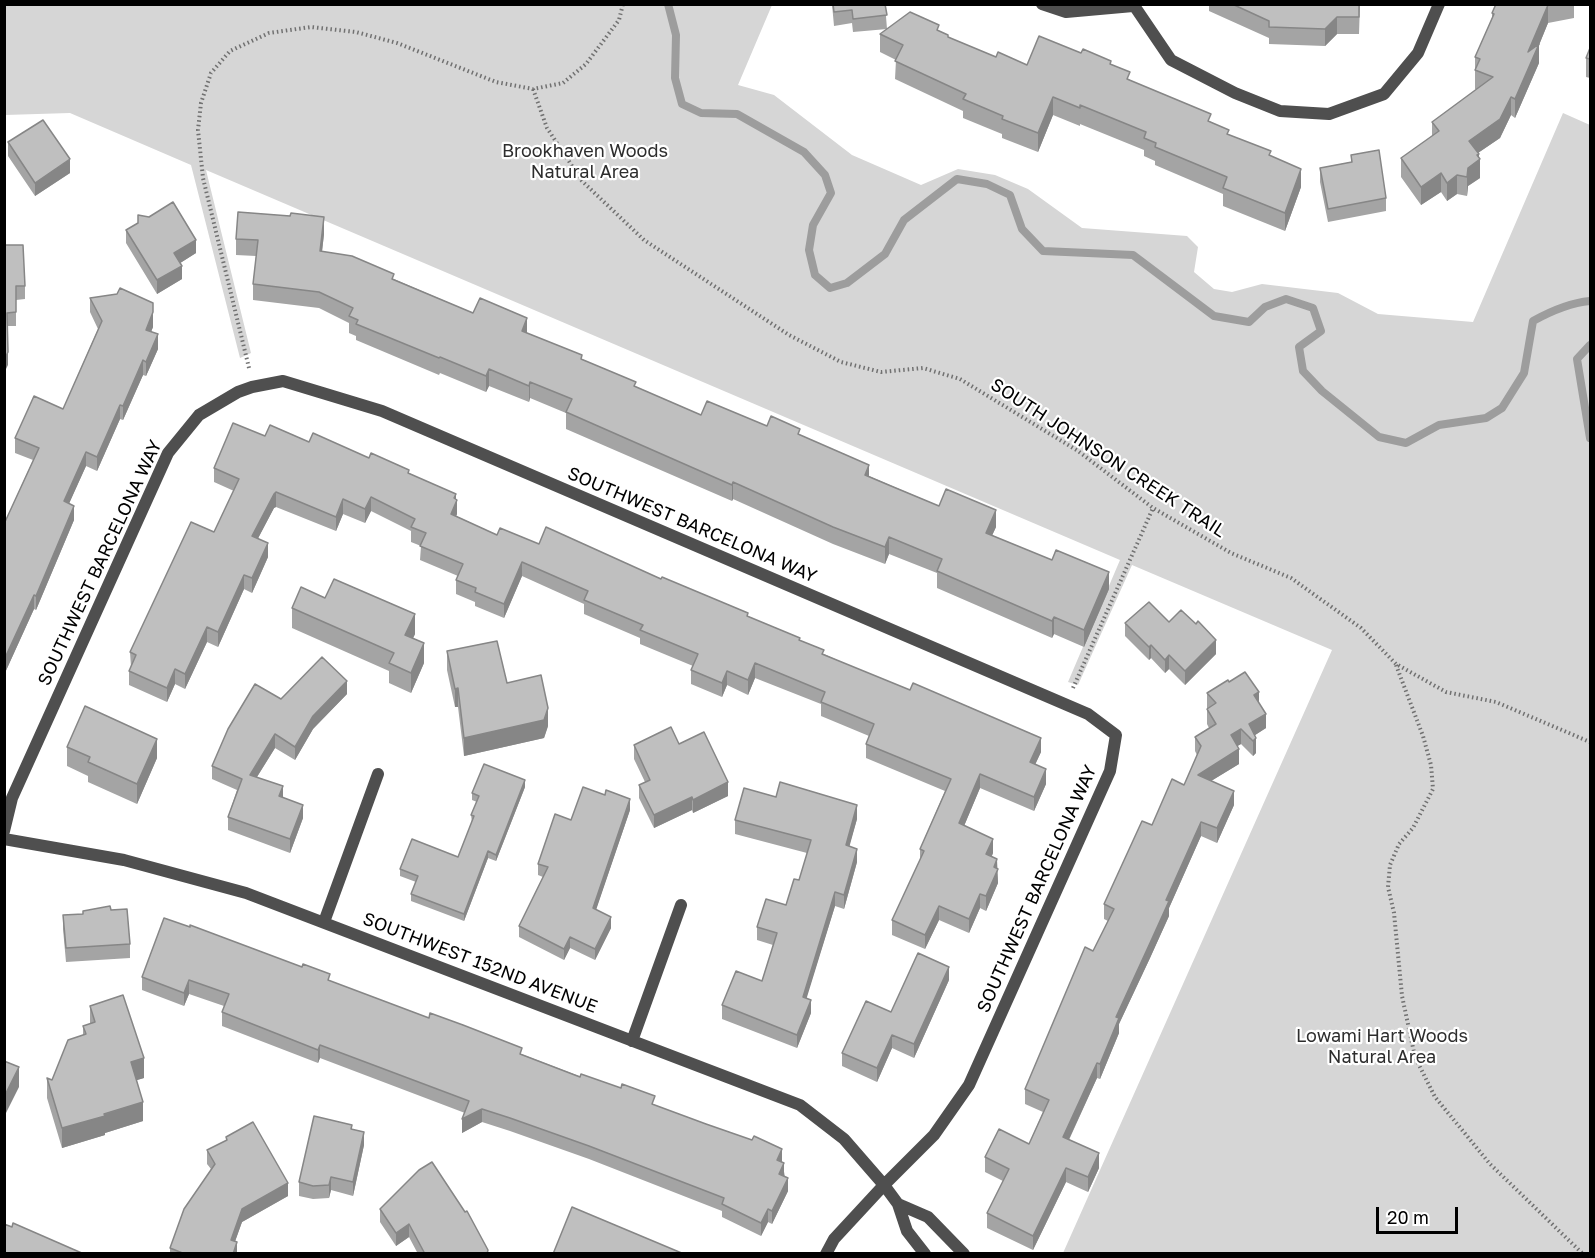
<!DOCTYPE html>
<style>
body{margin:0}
#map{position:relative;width:1595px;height:1258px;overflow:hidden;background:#fff;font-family:"Golos Text",sans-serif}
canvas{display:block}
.frame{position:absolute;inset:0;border:6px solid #000;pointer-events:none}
.scale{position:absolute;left:1376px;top:1207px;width:82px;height:27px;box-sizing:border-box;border:3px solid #000;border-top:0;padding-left:8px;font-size:18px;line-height:21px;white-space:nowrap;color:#000;-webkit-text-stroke:4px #fff;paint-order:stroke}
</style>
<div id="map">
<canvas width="1595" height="1258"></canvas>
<div class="frame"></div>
<div class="scale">20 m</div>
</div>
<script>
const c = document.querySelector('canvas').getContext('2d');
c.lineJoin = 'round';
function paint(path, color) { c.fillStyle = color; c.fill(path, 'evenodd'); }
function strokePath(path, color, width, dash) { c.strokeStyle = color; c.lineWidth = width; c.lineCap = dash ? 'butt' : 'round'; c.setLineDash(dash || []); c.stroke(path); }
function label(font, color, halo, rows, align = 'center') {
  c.font = font + ' "Golos Text",sans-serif'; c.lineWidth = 4.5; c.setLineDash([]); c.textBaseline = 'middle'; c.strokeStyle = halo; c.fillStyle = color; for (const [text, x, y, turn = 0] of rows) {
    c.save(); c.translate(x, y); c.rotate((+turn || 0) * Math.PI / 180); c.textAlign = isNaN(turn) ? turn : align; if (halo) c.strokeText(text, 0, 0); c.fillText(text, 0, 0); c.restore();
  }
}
paint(new Path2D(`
 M4,5H772L738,85L774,95L852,155L921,185L958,169L995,175L1028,189L1082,228L1187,236L1198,247L1194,272L1214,289L1232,292L1262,284L1338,293L1378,314L1473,322L1563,113L1590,125V1253H1063L1332,650L1132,565L1078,685L1068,682L1120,560L206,170L251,353L240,358L191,165L70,113L5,115Z`), '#d6d6d6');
strokePath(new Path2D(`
 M668,4L676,35L675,78L682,104L701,113L737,114L804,152L825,175L831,193L813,225L809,250L815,275L830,288L847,283L885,254L904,220L957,179L987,184L1010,195L1022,229L1043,251L1133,255L1214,316L1249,322L1265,307L1286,299L1313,308L1321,331L1299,347L1303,371L1322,391L1379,437L1406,443L1439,425L1486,418L1502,408L1524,373L1533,321C1551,311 1569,303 1590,301
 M1590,345L1577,359L1590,438`), '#9d9d9d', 8);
strokePath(new Path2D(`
 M533,89L547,128L582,181L644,240L789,335L841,362L881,372L923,368L960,379L1078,451L1153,508L1231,553L1291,578L1361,628L1396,664L1446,692L1496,702L1590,742
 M249,368L203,178L198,130L201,103L211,73L230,51L269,33L311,27L356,32L397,43L496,82L533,89L563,83L586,64L619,20L623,4
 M1396,665L1423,736L1431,765L1433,789L1413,828L1399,844L1390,865L1388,887L1394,913L1402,996L1415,1057L1435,1097L1490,1164L1583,1254
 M1073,688L1153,508`), '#717171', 4, [1.5, 3]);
strokePath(new Path2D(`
 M1042,4L1066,12L1133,6
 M1133,4L1171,60L1235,93L1280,111L1329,114L1384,94L1418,53L1439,4
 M4,831L12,798L168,453L199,415L238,392L252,387L283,381L382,411L1088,714L1116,735L1110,771L969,1085L934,1135L884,1185L834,1239L826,1254
 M4,839L124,860L246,893L800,1105L844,1139L884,1185L898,1204L907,1231L925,1254
 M324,922L378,774
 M632,1041L681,905
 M898,1204L928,1217L964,1254`), '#4f4f4f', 12);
paint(new Path2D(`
 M832,4H885L887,29L853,32L852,23L834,26Z
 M1209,4H1360L1359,34H1337L1325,46L1269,44V38L1209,11Z
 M1496,4H1574V18L1548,23L1539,45V63L1515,118L1511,115L1500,138L1478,153L1480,178L1468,186L1467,196L1457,194L1447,201L1441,192L1421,205L1401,177V158L1432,136V122L1477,89H1475V57L1492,18V13Z
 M939,31L948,38L996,57L1027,65H1111L1130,80L1211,122L1229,135L1271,156L1301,187L1285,231L1223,206V194L1155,165V161L1144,156V150L1080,124V126L1053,115L1038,152L1002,138V134L963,118V111L895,79L896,60L880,52V34Z
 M1590,48V78L1586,77V58Z
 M8,142L70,173L35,196L8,156Z
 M1351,155L1386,198V211L1328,222L1320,182V168L1351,162Z
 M126,230L196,253L180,263L182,279L157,294L126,243Z
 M324,234L322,252L394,279L473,313L527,333L636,387L701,415L767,426L800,435L869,476L939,506L996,527L992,535L1109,589L1084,647L1054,634L1052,638L937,588V573L889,554L885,564L833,544L733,499L732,501L566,429V413L530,398L529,402L489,386L486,392L440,373L439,375L356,340V336L349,333V323L319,308L253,300V284L256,256L236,255V239Z
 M4,245L25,286V299L16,300V326H8V365Z
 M90,298L153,327L151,332L158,349L146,376L143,375L123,420L120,419L97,471L86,466L69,503L74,520L36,610L34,609L4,675V524L33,460L15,453V438L63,409L98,329L90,312Z
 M265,436L309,442L369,458L409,473L456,499L457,514L456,516L497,535L539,544L661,579L748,617L800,641L824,654L1041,752L1035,764L1046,784L1034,811L980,788L964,826L993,853L992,856L997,869L998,883L986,911L980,908L969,933L939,920L925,949L892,935V920L920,861V849L945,791L866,758V744L869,736L821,716V704L755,678L748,695L727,685L722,697L691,684V670L693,666L640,644V638L584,614V604L522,576L504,618L475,606V602L456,594V580L458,576L420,560L421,546L411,542V531L371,511L365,523L343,514L336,531L276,507L274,508L258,538L268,557L252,593L244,589L218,647L207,642L185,689L175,684L167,702L129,685V671L131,667L130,652L214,532L234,491L214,482V468Z
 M325,598L415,634L413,638L424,663L411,693L389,683V671L292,628V608Z
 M1169,622L1216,654L1185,685L1169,669L1165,673L1151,658L1149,660L1125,636V623Z
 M447,651L507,683L548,726L544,738L464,756L458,707H455L447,670Z
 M1229,682L1259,703L1266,728L1255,735L1256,753L1253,756L1241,744L1237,746L1239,764L1211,781L1234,805L1217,843L1201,836L1169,908V916L1150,958L1119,1024V1033L1100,1079L1097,1078L1069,1140L1099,1168L1088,1192L1066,1182L1033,1250L987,1228V1213L1003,1181L985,1172V1157L1029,1144L1043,1112L1025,1104V1089L1108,921L1104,919V904L1152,825L1184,785L1197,755L1195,751V737L1209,728L1207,724V693Z
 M347,694L313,729L295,760L275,748L257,777L283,798L303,818L290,853L228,830V817L237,790L212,779V766L281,699Z
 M679,744L728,796L693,813L692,810L654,828L639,798V785L645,782L634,759V745Z
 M67,747L157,758L137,804L88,782V776L67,766Z
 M525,787L496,861L488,858L464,921L411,901V894L416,882L400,876V869L458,857L472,822L471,815L477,802L472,800V793Z
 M776,797L857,819L849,846L857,862L844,909L835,906L806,998L811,1013L797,1048L722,1019V1005L762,981L773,945L757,940V927L786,905L799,880L807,853L735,834V820Z
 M630,810L596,909L611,928L595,960L570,948L564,960L519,937V926L543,877L538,875V864Z
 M83,914L130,944V958L66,962L63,929V915Z
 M142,977L330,981L655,1105L782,1162L788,1191L772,1224L768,1222L761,1236L722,1217V1211L589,1159L510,1131L482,1122L462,1133L465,1113L320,1058L318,1063L222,1026V1012L224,1006L189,994L184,1006L142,990Z
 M949,980L914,1058L892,1048L877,1082L842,1066V1053L891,1012Z
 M90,1006L144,1078L136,1080L143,1121L105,1133V1135L62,1148L47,1098V1078L52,1080L83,1035V1026L90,1024Z
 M352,1129L364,1145L353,1196L331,1190L329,1198L313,1199L299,1196V1182Z
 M226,1137L288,1196L242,1222L235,1241L237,1254H170V1248L211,1169L207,1164V1150L226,1141Z
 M380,1209L488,1254H418L409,1237L396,1246L380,1222Z`), '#a4a4a4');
paint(new Path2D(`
 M1548,5V23L1539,45V63L1515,118V99L1528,52Z
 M1337,17V34L1325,46V29Z
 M1053,97V115L1038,152V133Z
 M1511,97V115L1500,138L1469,159V141Z
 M1479,154V160L1480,159V178L1468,186L1467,196V177L1468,168L1477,155Z
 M70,159V173L35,196V183Z
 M1301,169V187L1285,231V213Z
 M1441,173V192L1421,205V187Z
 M1457,175V194L1447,201V183Z
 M324,217V234L320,268V251Z
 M196,240V253L174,267V253Z
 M182,266V279L157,294V280Z
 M153,312V327L146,344V330Z
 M527,318V335L522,331Z
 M158,334V349L146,376V362Z
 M8,352V365L4,373V360Z
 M143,360V375L123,420V406Z
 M489,369V386L486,392V376Z
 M530,382V398L529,402V386Z
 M120,405V419L97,471V457Z
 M86,452V466L64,515V501Z
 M869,465V481L865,475Z
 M733,482V499L732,501V485Z
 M276,492V507L274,508L252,550V536L274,494Z
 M456,494V502L457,500V514L451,528V514L454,498Z
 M371,497V511L365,523V509Z
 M343,499V514L336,531V517Z
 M74,506V520L36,610V596Z
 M996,510V527L986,549V533Z
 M889,537V554L885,564V547Z
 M268,543V557L252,593V578Z
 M522,562V576L504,618V604Z
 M1109,572V589L1084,647V630Z
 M244,575V589L218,647V632Z
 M34,595V609L4,675V660Z
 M415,614V634L405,655V635Z
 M1054,617V634L1052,638V621Z
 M207,627V642L185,689V674Z
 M1216,640V654L1185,685V671Z
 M424,643V663L411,693V673Z
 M1151,645V658L1149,660V647Z
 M1169,655V669L1165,673V660Z
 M755,663V678L748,695V680Z
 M175,669V684L167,702V688Z
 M727,671V685L722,697V683Z
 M347,681V694L313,729L295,760V747L313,716Z
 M458,688V707H455V689Z
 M1259,692V707L1254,695Z
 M548,708V726L544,738L464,756V738Z
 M1266,714V728L1249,739V724Z
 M1241,729V744L1231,750V735Z
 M275,734V748L250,788V775Z
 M1041,738V752L1030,776V762Z
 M1256,738V753L1253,756V741Z
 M157,739V758L137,804V784Z
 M1239,749V764L1198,789V775Z
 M1046,769V784L1034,811V797Z
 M980,774V788L959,838V823Z
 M525,780V787L496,861V855Z
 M728,782V796L693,813V800Z
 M283,786V800L279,796Z
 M1234,791V805L1217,843V828Z
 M692,797V810L654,828V815Z
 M630,799V810L593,919V908Z
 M303,805V818L290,853V839Z
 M857,805V819L846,859V845Z
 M1201,822V836L1169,908V916L1150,958L1119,1024V1033L1100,1079V1064L1116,1017L1166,900Z
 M993,839V853L986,868V854Z
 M857,849V862L844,909V895Z
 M488,851V858L464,921V914Z
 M997,859L998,883L986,911V896L994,867Z
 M835,892V906L803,1010V997Z
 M980,894V908L969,933V919Z
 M939,906V920L925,949V935Z
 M611,917V928L595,960V949Z
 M570,937V948L564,960V949Z
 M949,967V980L914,1058V1044Z
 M189,980V994L184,1006V993Z
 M811,1000V1013L797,1048V1035Z
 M892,1035V1048L877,1082V1068Z
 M320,1045V1058L318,1063V1050Z
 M144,1058V1078L131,1082V1062Z
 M1097,1063V1078L1063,1152V1137Z
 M19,1067V1087L4,1117V1097Z
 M143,1102V1121L105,1133V1135L62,1148V1128Z
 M482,1109V1122L462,1133V1119Z
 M364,1132V1145L353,1196V1182Z
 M782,1149V1163L777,1160Z
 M1099,1153V1168L1088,1192V1177Z
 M784,1163V1177L779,1174Z
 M1066,1168V1182L1033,1250V1236Z
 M331,1177V1190L329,1198V1185Z
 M788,1178V1191L772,1224V1211Z
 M288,1183V1196L242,1222L231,1253V1240L242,1209Z
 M768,1209V1222L761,1236V1223Z
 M409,1224V1237L396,1246V1233Z
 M237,1242V1254H233Z`), '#868686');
const building = new Path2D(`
 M833,4H885L887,15L853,19L852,10L834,12Z
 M1232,4H1359V17H1337L1325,29L1269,27V21Z
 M1496,4H1550L1548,5L1528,52L1539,44L1515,99L1511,97L1500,119L1469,141L1479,154L1477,155L1480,159L1468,168L1467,177L1457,175L1447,183L1441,173L1421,187L1401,158L1439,131L1432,122L1493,77L1475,70L1480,59L1475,57L1494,14L1492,13Z
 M910,12L939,25L937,30L948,35V37L996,57L998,52L1027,65L1039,36L1081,53L1083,49L1111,61L1110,64L1130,72L1127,79L1211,114L1208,121L1229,130L1227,134L1271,151L1269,155L1301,169L1285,213L1223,188L1227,177L1155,147L1156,143L1144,138L1146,132L1080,105V108L1053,97L1038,133L1002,119L1003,116L963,99L966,94L895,61L903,45L880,34Z
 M1590,48V59L1586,58Z
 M43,120L70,159L35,183L8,142Z
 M1379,150L1386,198L1328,209L1320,168L1352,162L1351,155Z
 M173,202L196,240L174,253L182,266L157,280L126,230L138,223V215L149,217Z
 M238,212L290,216L291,213L324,217L320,251L352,256L394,274L392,279L473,313L480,298L527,318L522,331L582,355L581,359L636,382L634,386L701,415L707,401L767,426L771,416L800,429L798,434L869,465L865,475L891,486L939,506L946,489L996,510L986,533L1052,560L1056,550L1109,572L1084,630L1054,617L1052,621L937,571L942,559L889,537L885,547L833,527L733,482L732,485L566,412L572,399L530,382L529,386L489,369L486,376L440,357L439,358L356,324L358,320L349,316L353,308L319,292L253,284L258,240L236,239Z
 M4,245H23L25,286H16V312L7,313L8,352L4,360Z
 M120,288L153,303V312L146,330L158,334L146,362L143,360L123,406L120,405L97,457L86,452L64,501L74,506L36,596L34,595L4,660V524L39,448L15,438L34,396L63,409L102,321L90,298L117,294Z
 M233,423L265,436L270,425L309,442L313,433L369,458L371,453L409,470L408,473L456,494L454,498L457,500L451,514L497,535L500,528L539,544L546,527L661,579L662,577L748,613L747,616L800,638L799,640L824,650L822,654L910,690L913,683L1041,738L1030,762L1046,769L1034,797L980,774L959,823L993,839L986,854L997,859L994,867L998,869L986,896L980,894L969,919L939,906L925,935L892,920L924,851L920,849L951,779L866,744L874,724L821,702L825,692L755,663L748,680L727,671L722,683L691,670L698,654L640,630L643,625L584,600L588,591L522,562L504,604L475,592L476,588L456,580L463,564L420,546L426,533L411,527L415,519L371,497L365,509L343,499L336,517L276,492L274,494L252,536L268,543L252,578L244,575L218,632L207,627L185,674L175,669L167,688L129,671L136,655L130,652L191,522L214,532L239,479L214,468Z
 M334,579L415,614L405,635L424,643L411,673L389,663L394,653L292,608L301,587L325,598Z
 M1149,602L1169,622L1181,610L1196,624L1198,621L1216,640L1185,671L1169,655L1165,660L1151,645L1149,647L1125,623Z
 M497,641L507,683L541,675L548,708L544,720L464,738L458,688L455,689L447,651Z
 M322,657L347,681L313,716L295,747L275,734L250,775L283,786L279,796L303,805L290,839L228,817L242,779L212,766L228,729L255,684L281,699Z
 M1245,672L1259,692L1254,695L1266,714L1249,724L1256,738L1253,741L1241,729L1231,735L1239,749L1198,775L1234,791L1217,828L1201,822L1166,900L1169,901L1150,943L1116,1017L1119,1018L1100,1064L1097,1063L1063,1137L1099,1153L1088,1177L1066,1168L1033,1236L987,1213L1009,1169L985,1157L999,1129L1029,1144L1049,1100L1025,1089L1085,947L1093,951L1114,909L1104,904L1142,821L1152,825L1172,779L1184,785L1201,746L1195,737L1216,724L1207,709L1216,703L1207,693L1228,680L1229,682Z
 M85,706L157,739L137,784L88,762L90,757L67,747Z
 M671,727L679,744L704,732L728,782L693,800L692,797L654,815L639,785L650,780L634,745Z
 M484,764L525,780L496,855L488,851L464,914L411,894L418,876L400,869L412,839L458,857L474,816L471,815L479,796L472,793Z
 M780,782L857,805L846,845L857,849L844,895L835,892L803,997L811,1000L797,1035L722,1005L736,971L762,981L777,933L757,927L766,899L786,905L794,879L799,880L811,840L735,820L744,788L776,797Z
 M583,787L605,795L606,790L630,799L593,908L611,917L595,949L570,937L564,949L519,926L548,867L538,864L555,814L571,820Z
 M110,906L111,910L127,909L130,944L66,948L63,915L83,914V911Z
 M164,918L190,927V925L302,967L303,964L330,974L328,980L429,1018L430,1013L463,1025L522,1048L520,1054L580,1077L581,1074L621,1088L622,1084L655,1096L652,1104L706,1124L752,1140L754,1136L782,1149L777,1160L784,1163L779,1174L788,1178L772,1211L768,1209L761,1223L722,1204L724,1198L589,1146L510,1118L482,1109L462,1119L469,1101L320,1045L318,1050L222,1012L229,994L189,980L184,993L142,977Z
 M918,953L949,967L914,1044L892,1035L877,1068L842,1053L866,1001L891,1012Z
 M123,995L144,1058L131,1062L143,1102L104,1114L105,1116L62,1128L47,1078L52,1080L68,1040L86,1034L83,1026L95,1022L90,1006Z
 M4,1061L19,1067L4,1097Z
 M314,1116L352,1125L351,1129L364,1132L353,1182L331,1177L329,1185L313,1186L299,1182Z
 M253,1122L288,1183L242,1209L231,1240L237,1242L233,1254H185L170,1248L184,1209L215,1164L207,1150L227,1140L226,1137Z
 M432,1162L465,1212L467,1211L488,1250L487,1254H425L409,1224L396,1233L380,1209L419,1170Z
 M572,1207L684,1254H553Z
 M13,1223L84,1254H4V1224L12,1227Z`);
paint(building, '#bfbfbf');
strokePath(building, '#868686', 1.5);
label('18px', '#2d2d2d', '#fff', [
 ["Brookhaven Woods",585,151],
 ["Natural Area",585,172],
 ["Lowami Hart Woods",1382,1036],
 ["Natural Area",1382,1057]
]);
label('18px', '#000', '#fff', [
 ["SOUTH JOHNSON CREEK TRAIL",1108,458,33],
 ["SOUTHWEST BARCELONA WAY",692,525,23],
 ["SOUTHWEST BARCELONA WAY",100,563,-65],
 ["SOUTHWEST BARCELONA WAY",1037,889,-66],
 ["SOUTHWEST 152ND AVENUE",480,963,21]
]);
</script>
